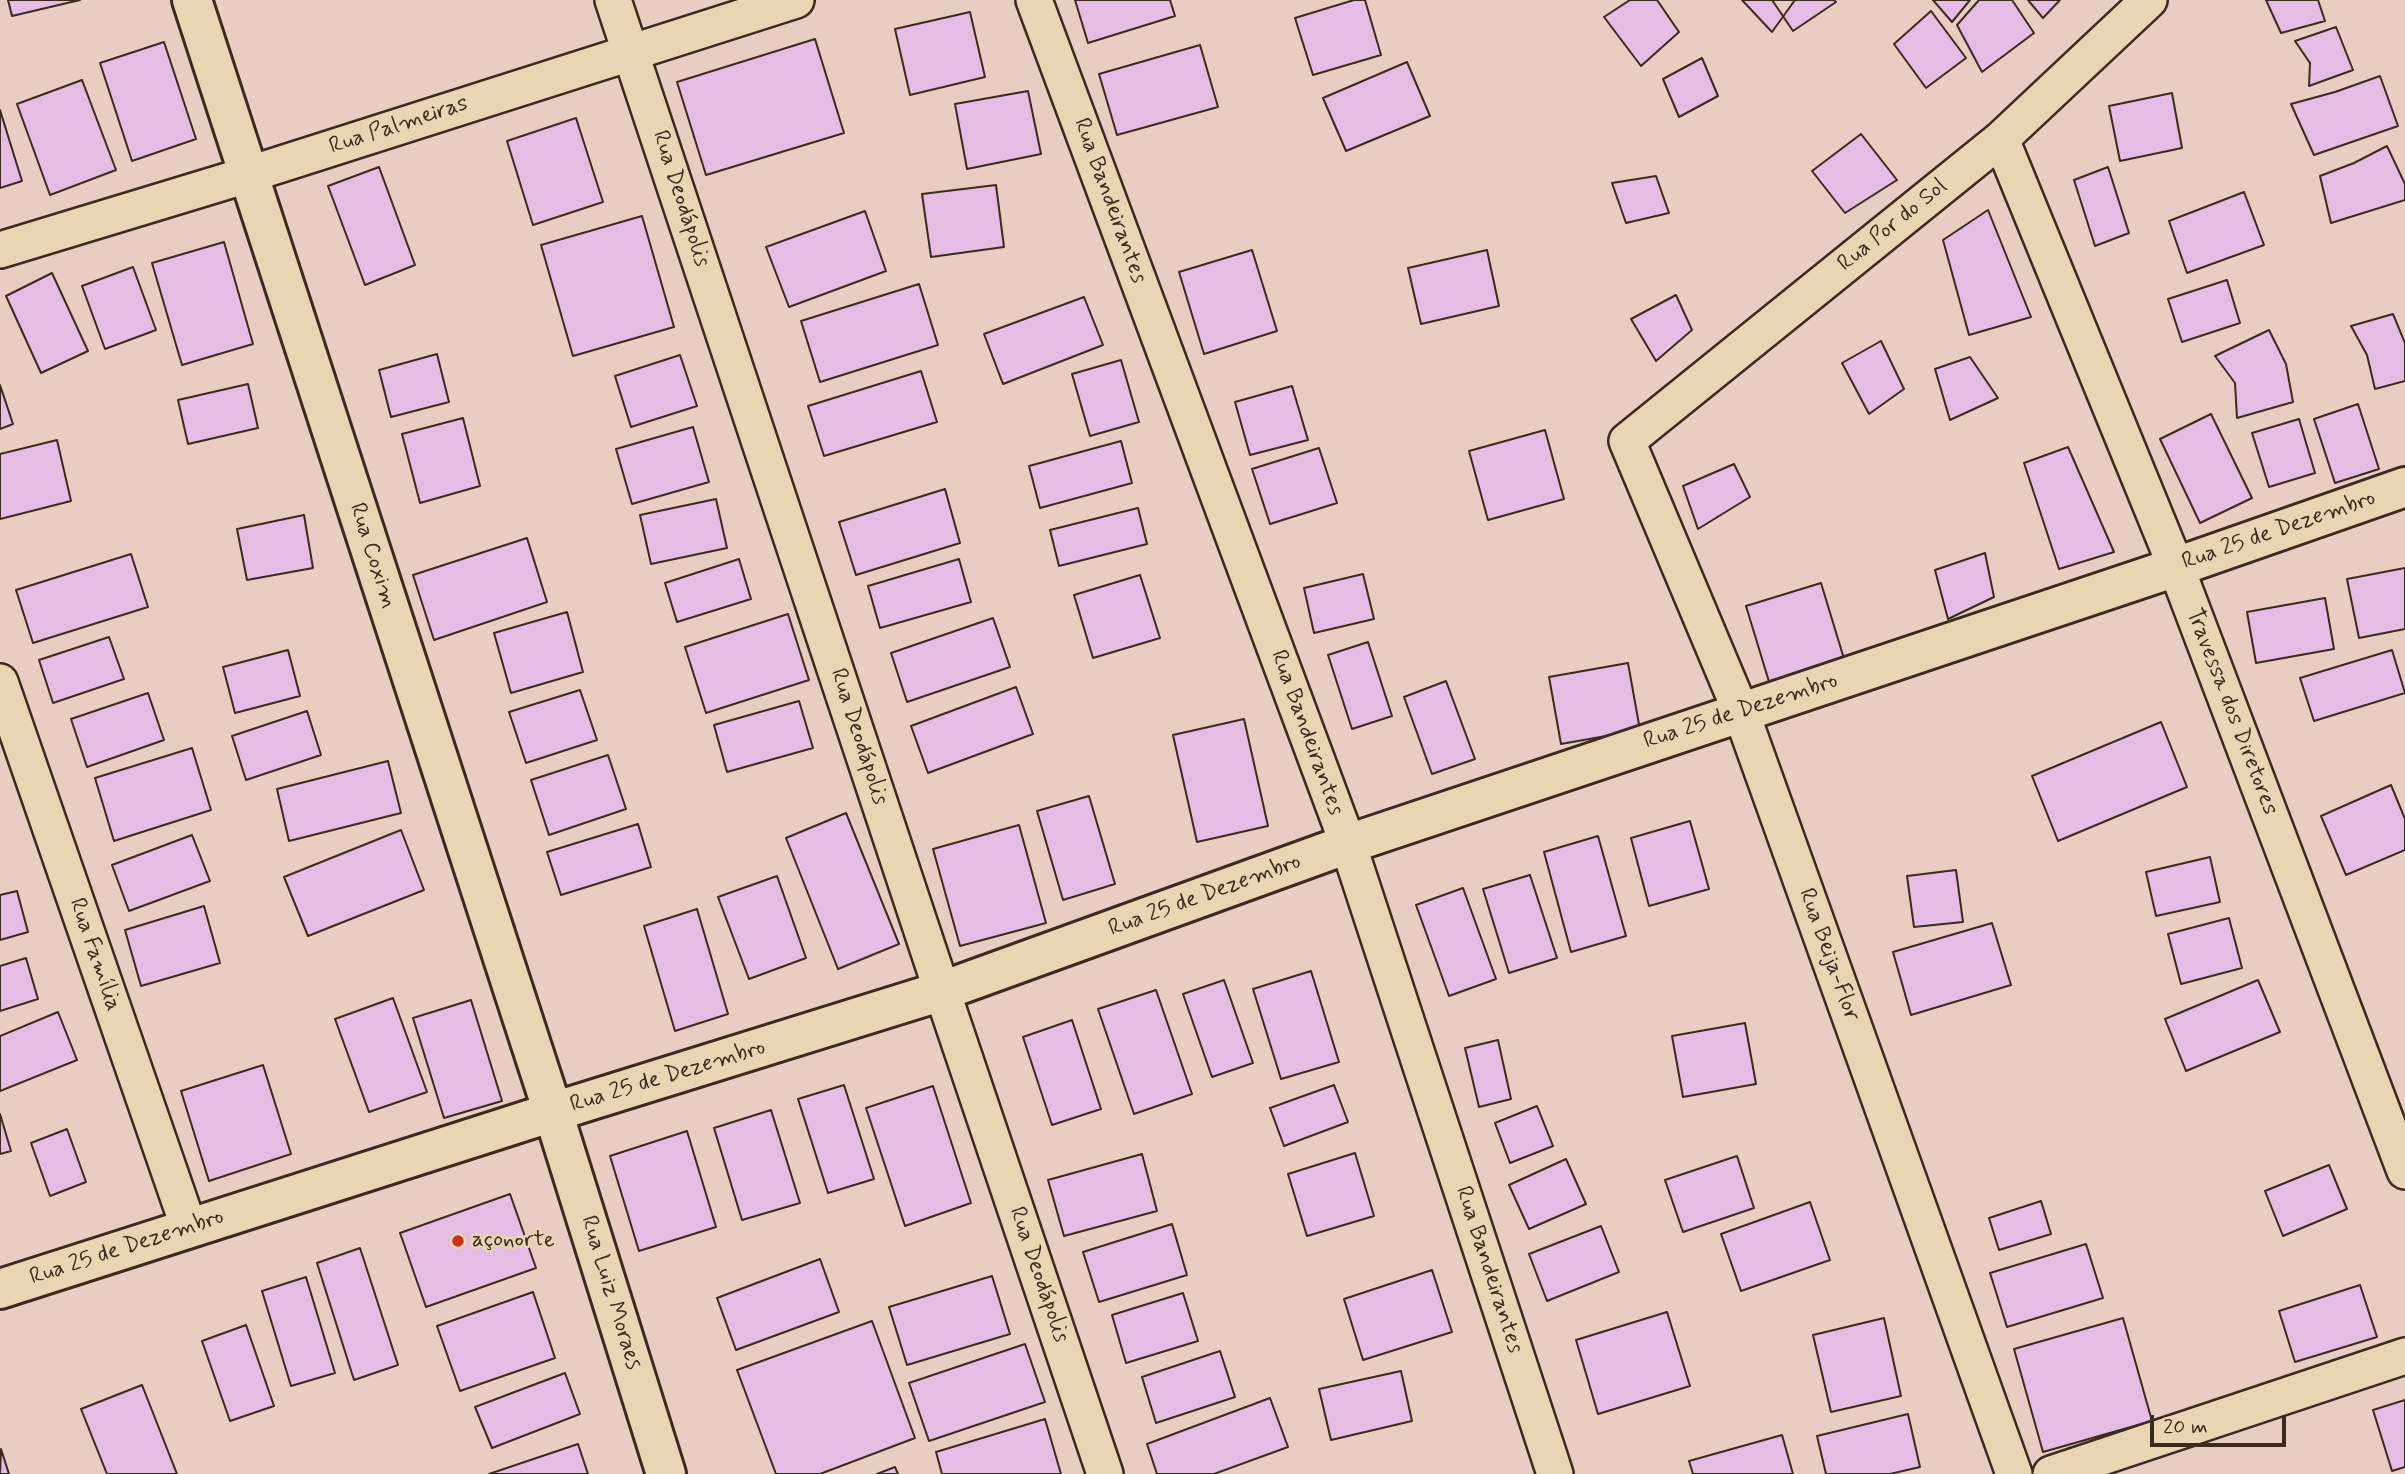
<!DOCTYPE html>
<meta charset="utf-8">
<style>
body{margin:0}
#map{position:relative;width:2405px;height:1474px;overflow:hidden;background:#e8cec2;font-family:Mynerve,sans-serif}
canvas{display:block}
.scale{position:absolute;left:2150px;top:1415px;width:136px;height:32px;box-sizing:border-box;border:4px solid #3b2a1e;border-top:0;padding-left:9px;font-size:21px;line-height:24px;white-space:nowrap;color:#3b2a1e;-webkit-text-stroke:5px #e9d5b3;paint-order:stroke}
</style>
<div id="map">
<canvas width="2405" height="1474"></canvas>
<div class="scale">20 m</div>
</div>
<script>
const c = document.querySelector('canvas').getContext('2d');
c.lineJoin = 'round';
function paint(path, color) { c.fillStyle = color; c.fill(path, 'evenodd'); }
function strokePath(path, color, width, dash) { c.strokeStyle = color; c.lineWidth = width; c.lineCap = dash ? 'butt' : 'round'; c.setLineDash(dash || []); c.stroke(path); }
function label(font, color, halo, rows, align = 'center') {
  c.font = font + ' Mynerve,sans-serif'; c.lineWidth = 5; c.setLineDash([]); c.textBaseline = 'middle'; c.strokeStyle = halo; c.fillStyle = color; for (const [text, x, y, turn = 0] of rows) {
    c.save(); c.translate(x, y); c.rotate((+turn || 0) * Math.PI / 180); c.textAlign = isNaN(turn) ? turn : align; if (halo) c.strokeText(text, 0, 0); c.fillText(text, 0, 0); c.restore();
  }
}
const building = new Path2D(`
 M8,0H80L12,16Z
 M1075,0H1170L1175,16L1088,43Z
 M1354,0H1365L1381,55L1313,75L1295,18Z
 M1630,0H1657L1679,32L1641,66L1604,17Z
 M1742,0H1795L1772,32Z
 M1772,0H1834L1836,2L1793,31Z
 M1933,0H1970L1952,22Z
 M1979,0H2012L2034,33L1982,72L1957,25Z
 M2028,0H2060L2043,18Z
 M2266,0H2318L2325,21L2281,33Z
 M1931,11L1966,58L1926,88L1894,44Z
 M970,12L985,77L910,95L895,29Z
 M2336,27L2353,70L2309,86L2310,63L2295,41Z
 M815,39L844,133L706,175L677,82Z
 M164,42L196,139L132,161L100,63Z
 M1200,45L1218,107L1117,135L1099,74Z
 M1702,58L1718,96L1679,117L1663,79Z
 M1407,62L1430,116L1346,151L1323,98Z
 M2380,76L2398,126L2314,155L2291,104L2335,92Z
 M82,80L116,170L50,195L17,104Z
 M1028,91L1041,154L967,169L955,104Z
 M2172,93L2182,148L2120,161L2109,106Z
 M0,110L22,181L0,188Z
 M576,118L603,202L533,225L507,141Z
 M1861,134L1897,180L1845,213L1812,171Z
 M2387,146L2405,184V200L2331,223L2320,176L2354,163Z
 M379,167L415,265L365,285L328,186Z
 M2108,167L2129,233L2095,246L2074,180Z
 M1656,176L1669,213L1626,223L1612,183Z
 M996,185L1004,247L931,257L922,194Z
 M2244,192L2264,245L2187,273L2169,221Z
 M1988,210L2031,317L1969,335L1943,240Z
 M865,211L886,271L789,307L766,247Z
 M642,216L674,327L573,356L541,245Z
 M224,242L253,344L182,365L152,263Z
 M1252,250L1277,331L1204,354L1179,272Z
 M1487,250L1499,306L1421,324L1408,268Z
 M133,267L156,330L105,349L82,286Z
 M52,273L88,351L41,373L6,296Z
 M2227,280L2240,323L2182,342L2168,299Z
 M919,284L938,345L820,382L801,321Z
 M1676,295L1692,330L1656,361L1631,319Z
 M1084,297L1103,345L1003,384L984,334Z
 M2393,314L2405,343V381L2375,389L2367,355L2351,326Z
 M2269,330L2286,364L2293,402L2237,418L2235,383L2215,356Z
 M1881,341L1904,389L1869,414L1842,363Z
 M437,354L449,402L391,417L379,370Z
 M680,355L697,406L631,427L615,376Z
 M1970,357L1998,398L1950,420L1935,369Z
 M1121,360L1139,422L1090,436L1072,374Z
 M921,371L937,422L824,456L808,406Z
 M248,384L258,428L188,444L178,400Z
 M0,385L13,424L0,429Z
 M1292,386L1308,440L1250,455L1235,402Z
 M2358,404L2379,469L2335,483L2314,419Z
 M2211,414L2252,498L2200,523L2160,439Z
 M463,418L480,486L420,503L402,434Z
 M2299,419L2315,473L2269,487L2252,433Z
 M693,427L709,482L632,504L616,449Z
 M1545,430L1564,499L1488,520L1469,451Z
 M57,440L71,501L0,519V454Z
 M1121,441L1132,483L1040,508L1029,466Z
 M2068,447L2114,552L2059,569L2024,463Z
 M1319,448L1337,503L1270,524L1252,469Z
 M1734,464L1750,497L1698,529L1683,486Z
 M945,489L960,543L856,575L839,522Z
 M716,499L727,548L651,564L640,515Z
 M1138,508L1147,544L1059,566L1050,530Z
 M304,515L313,568L247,580L237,529Z
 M527,538L547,602L434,640L413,575Z
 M1985,553L1994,597L1948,619L1935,570Z
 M131,554L148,607L33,643L16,590Z
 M739,559L751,599L677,622L665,583Z
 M959,559L971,602L880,628L868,586Z
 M2405,568V629L2359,638L2347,579Z
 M1363,574L1374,619L1314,633L1304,588Z
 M1140,575L1160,638L1093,658L1074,595Z
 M1821,583L1845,662L1770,685L1746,606Z
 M2325,598L2334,649L2256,663L2247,612Z
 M567,612L583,672L511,693L494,633Z
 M788,614L809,680L706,713L685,647Z
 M993,618L1010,667L907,702L891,653Z
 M109,637L124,679L53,703L39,660Z
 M1368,642L1392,716L1352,729L1328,655Z
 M288,650L300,696L235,713L223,667Z
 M2392,650L2405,693L2314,721L2300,678Z
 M1628,663L1640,730L1561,744L1549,677Z
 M1446,681L1475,759L1432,774L1404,697Z
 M1016,687L1033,734L928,773L911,726Z
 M580,690L597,740L526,763L509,712Z
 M148,693L164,740L87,767L71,719Z
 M799,701L813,748L727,772L714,725Z
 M307,711L321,755L246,780L232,736Z
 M1244,719L1268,826L1197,842L1173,735Z
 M2161,722L2187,787L2058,841L2032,776Z
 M192,748L211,810L114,841L95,778Z
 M608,755L626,809L549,835L531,780Z
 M388,761L401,813L289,841L277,789Z
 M2391,785L2405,819V850L2346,875L2321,816Z
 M1089,796L1115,884L1063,900L1037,811Z
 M846,813L899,944L838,969L786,838Z
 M1690,821L1709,889L1649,906L1631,838Z
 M638,824L651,867L561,895L547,852Z
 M1019,825L1046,923L960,946L933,849Z
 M401,830L424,890L308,936L284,877Z
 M192,835L210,881L129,911L112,865Z
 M1598,836L1626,936L1571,952L1544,852Z
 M2210,857L2220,902L2156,916L2146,872Z
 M1956,870L1963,922L1914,927L1907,876Z
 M1530,875L1557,958L1509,973L1483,889Z
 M777,876L806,958L749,979L718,897Z
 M1463,888L1496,979L1449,996L1416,905Z
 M17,891L28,932L0,940V895Z
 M204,906L220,963L141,986L125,930Z
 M697,909L728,1014L675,1031L644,926Z
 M2229,918L2242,968L2181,984L2168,934Z
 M1992,923L2011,985L1911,1015L1893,952Z
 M26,958L38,999L0,1011V966Z
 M1311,971L1339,1062L1281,1079L1253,989Z
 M1224,980L1253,1063L1212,1077L1183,994Z
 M2258,980L2280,1032L2186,1071L2165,1019Z
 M1156,990L1192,1094L1134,1114L1098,1009Z
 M393,998L427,1092L369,1112L335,1019Z
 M471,1000L502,1101L444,1118L413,1018Z
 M58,1012L77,1060L0,1091V1036Z
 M1072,1020L1101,1109L1052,1125L1023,1037Z
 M1745,1023L1756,1084L1683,1097L1672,1036Z
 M1498,1040L1511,1099L1479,1107L1465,1048Z
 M263,1065L291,1154L209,1181L181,1091Z
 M844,1085L874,1179L828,1193L798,1099Z
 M1334,1085L1348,1122L1284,1146L1270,1108Z
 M933,1086L971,1203L905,1226L866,1108Z
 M1537,1106L1553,1146L1510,1163L1495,1123Z
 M771,1110L800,1203L742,1220L714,1128Z
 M0,1114L11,1151L0,1154Z
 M67,1129L86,1182L50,1196L31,1143Z
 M687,1131L716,1227L639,1251L610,1156Z
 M1355,1153L1374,1216L1307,1236L1288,1174Z
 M1142,1154L1157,1211L1064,1236L1048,1180Z
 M1737,1156L1754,1208L1683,1232L1665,1180Z
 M1566,1159L1586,1204L1529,1229L1509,1185Z
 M2329,1165L2347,1209L2283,1236L2265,1191Z
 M510,1194L536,1268L426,1307L400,1233Z
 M2041,1201L2051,1234L1999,1250L1989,1218Z
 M1810,1202L1830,1260L1741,1291L1721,1234Z
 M1172,1224L1187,1275L1099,1302L1083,1252Z
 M1601,1226L1619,1272L1547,1301L1529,1254Z
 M2086,1244L2103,1298L2007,1327L1990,1273Z
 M360,1248L398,1365L354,1380L317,1263Z
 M820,1259L839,1312L736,1350L717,1298Z
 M1432,1270L1452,1332L1363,1360L1344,1299Z
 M992,1276L1010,1334L907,1365L889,1307Z
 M306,1277L335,1373L291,1386L262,1291Z
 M2360,1285L2377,1337L2295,1362L2279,1311Z
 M533,1292L555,1358L460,1391L437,1326Z
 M1183,1293L1198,1341L1126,1363L1112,1315Z
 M1667,1312L1690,1386L1598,1414L1576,1340Z
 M1884,1318L1901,1396L1831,1412L1813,1335Z
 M2123,1318L2152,1421L2043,1452L2014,1349Z
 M872,1321L915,1438L820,1474H776L737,1370Z
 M246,1325L274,1406L230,1421L202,1341Z
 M1025,1344L1045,1402L929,1441L909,1383Z
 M1220,1351L1235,1397L1156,1423L1142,1377Z
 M1401,1371L1412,1421L1331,1440L1319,1389Z
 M565,1373L580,1414L492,1448L475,1407Z
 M142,1385L177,1474H107L81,1409Z
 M1270,1398L1288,1447L1214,1474H1157L1147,1444Z
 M2405,1400V1467L2392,1471L2373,1410Z
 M1908,1414L1920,1467L1890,1474H1826L1817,1436Z
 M1045,1419L1061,1474H942L936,1452Z
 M1782,1435L1793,1474H1693L1689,1461Z
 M578,1444L588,1474H489Z
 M1,1449L9,1474H0Z
 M895,1467L898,1474H877Z`);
paint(building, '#e4bce4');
strokePath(building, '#3b2a1e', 2);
const minor = new Path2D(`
 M613,0L942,991L1105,1474
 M1034,0L1348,844L1555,1474
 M2001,139L2176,567L2405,1171
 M0,250L247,175L796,0
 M0,682L189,1228
 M2014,1474L1741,712L1627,441L2001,139L2149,0
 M2051,1474L2405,1356`);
const tertiary = new Path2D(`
 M192,0L553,1112L666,1474
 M0,1289L553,1112L942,991L1348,844L2176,567L2405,487`);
strokePath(minor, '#3b2a1e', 40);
strokePath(tertiary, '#3b2a1e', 44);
strokePath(minor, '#e9d5b3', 35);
strokePath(tertiary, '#e9d5b3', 38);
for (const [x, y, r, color] of [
 [458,1241,7,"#c8321e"]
]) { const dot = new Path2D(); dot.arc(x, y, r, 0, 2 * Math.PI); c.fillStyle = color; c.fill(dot); strokePath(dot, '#e9d5b3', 2.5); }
label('23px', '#3b2a1e', '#e9d5b3', [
 ["Rua Palmeiras",399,126,-18],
 ["Rua Deodápolis",680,199,72],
 ["Rua Bandeirantes",1109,201,70],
 ["Rua Por do Sol",1893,226,-39],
 ["Rua 25 de Dezembro",2279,531,-19],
 ["Rua Coxim",372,556,72],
 ["Rua 25 de Dezembro",1741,712,-18],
 ["Travessa dos Diretores",2231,712,69],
 ["Rua Bandeirantes",1306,733,70],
 ["Rua Deodápolis",858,737,72],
 ["Rua 25 de Dezembro",1205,896,-20],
 ["Rua Família",94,955,71],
 ["Rua Beija-Flor",1828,955,70],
 ["Rua 25 de Dezembro",668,1077,-17],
 ["Rua 25 de Dezembro",127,1248,-18],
 ["Rua Bandeirantes",1488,1270,72],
 ["Rua Deodápolis",1038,1275,71],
 ["Rua Luiz Moraes",610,1293,73]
]);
label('23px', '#3b2a1e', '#e9d5b3', [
 ["açonorte",472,1241]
], 'left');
</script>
